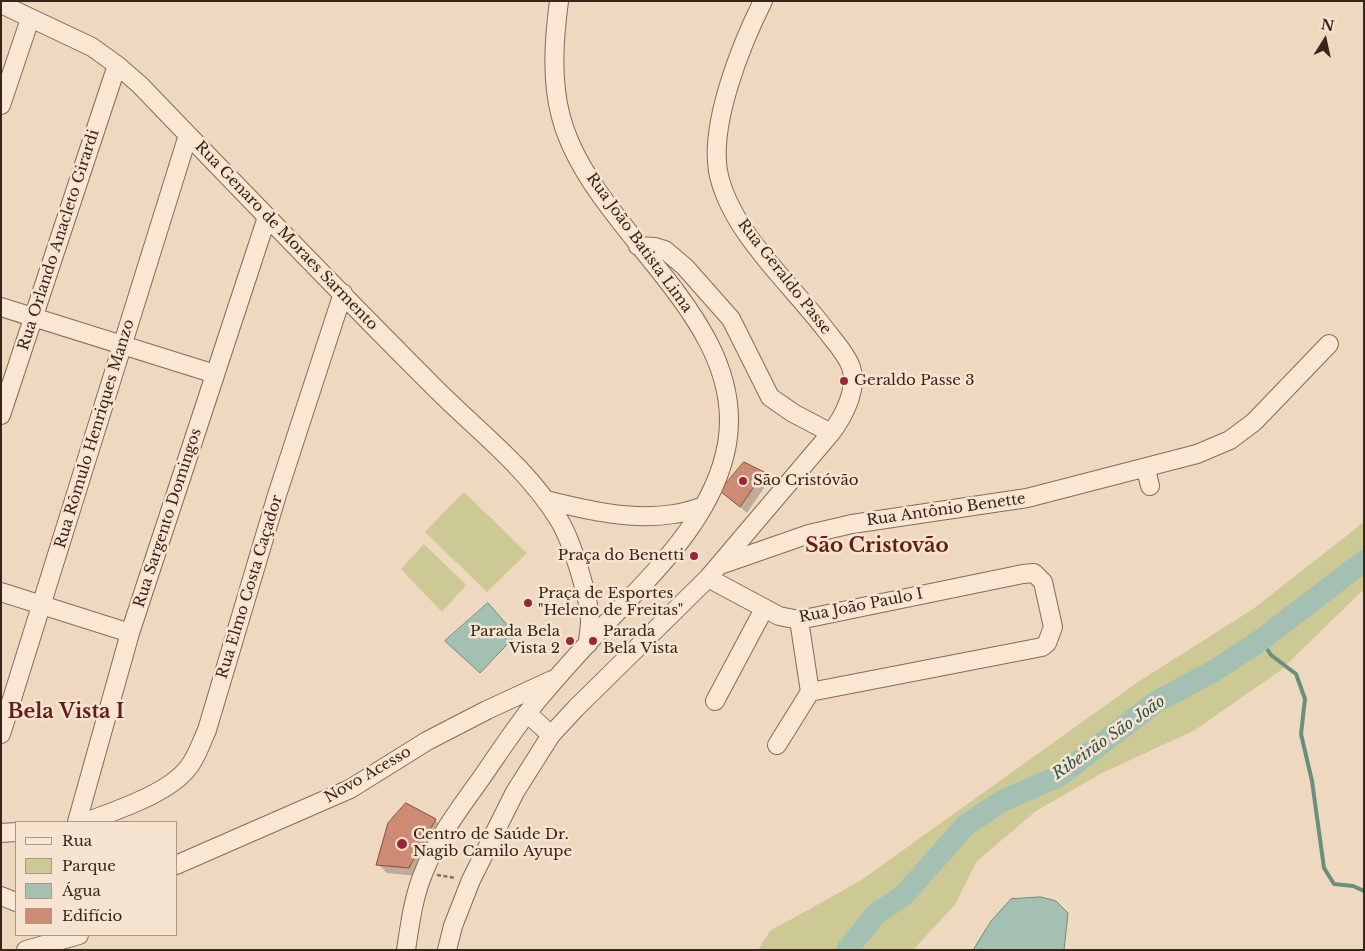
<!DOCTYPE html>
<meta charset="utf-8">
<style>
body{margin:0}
#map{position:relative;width:1365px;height:951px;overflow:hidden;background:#eed8c0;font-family:"Libre Baskerville",serif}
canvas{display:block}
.frame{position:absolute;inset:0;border:2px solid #37251c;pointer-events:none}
.legend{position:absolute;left:15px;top:821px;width:162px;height:115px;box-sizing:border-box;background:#f6e4d0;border:1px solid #aa9888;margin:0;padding:6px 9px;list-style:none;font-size:15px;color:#37251c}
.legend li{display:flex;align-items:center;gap:10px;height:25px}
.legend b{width:25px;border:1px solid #aa9888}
.north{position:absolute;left:1300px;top:15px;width:50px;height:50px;-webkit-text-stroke:4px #f6e4d0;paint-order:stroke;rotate:10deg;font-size:14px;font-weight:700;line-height:20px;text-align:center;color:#37251c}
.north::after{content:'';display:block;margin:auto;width:18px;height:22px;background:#37251c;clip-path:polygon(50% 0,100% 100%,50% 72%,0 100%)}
</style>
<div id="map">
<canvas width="1365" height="951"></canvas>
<div class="frame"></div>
<ul class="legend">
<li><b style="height:6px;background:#f9e7d3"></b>Rua</li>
<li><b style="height:14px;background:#cdc994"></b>Parque</li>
<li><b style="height:14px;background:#a3c0b3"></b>Água</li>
<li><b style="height:14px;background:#cd8a75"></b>Edifício</li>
</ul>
<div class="north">N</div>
</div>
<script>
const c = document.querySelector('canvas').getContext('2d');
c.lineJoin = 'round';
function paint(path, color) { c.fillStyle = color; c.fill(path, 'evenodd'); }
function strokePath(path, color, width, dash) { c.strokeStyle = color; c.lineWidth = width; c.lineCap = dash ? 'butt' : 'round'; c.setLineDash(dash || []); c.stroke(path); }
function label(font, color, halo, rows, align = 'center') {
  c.font = font + ' "Libre Baskerville",serif'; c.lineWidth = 5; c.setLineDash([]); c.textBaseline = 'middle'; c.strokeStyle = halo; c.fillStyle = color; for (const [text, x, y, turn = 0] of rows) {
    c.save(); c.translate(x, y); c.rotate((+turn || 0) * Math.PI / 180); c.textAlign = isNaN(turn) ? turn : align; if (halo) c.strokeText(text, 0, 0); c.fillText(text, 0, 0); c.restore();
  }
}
paint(new Path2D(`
 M464,492L527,553L487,592L425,532Z
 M1364,522V589L1281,670L1195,730L1100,774L1036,811L977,861L954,906L913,950H758L770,931L860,881L1138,682L1253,609Z
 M424,544L466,585L442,612L401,569Z`), '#cdc994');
const water = new Path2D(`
 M488,603L516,635L480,673L445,641Z
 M1041,897L1056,901L1068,913L1064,950H973L991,921L1011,899Z`);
paint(water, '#a3c0b3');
strokePath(water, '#6a8e7f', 1);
paint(new Path2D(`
 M744,463L764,473L770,479L747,513L722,491Z
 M435,820L444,829L418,876L387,873L378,864Z`), '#0003');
strokePath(new Path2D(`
 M1261,640L1271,655L1296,674L1305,699L1301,734L1312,781L1324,868L1334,884L1353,886L1364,891`), '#6a8e7f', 4);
strokePath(new Path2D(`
 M847,950L876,914L904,895L966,825L1002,801L1059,776L1156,702L1214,671L1261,640L1364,561`), '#a3c0b3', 22);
const building = new Path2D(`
 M744,462L764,472L740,507L720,491Z
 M406,803L436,819L409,868L376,865L388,823Z`);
paint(building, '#cd8a75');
strokePath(building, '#874d3d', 1);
const minor = new Path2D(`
 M1,4L92,47L117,65L140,85C236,185 332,285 430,383C474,428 526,466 559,520C572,541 589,597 590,621C590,629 588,637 588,644
 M1,105L30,19
 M638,246L655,247L665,250L685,267L731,319L770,397L793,413L831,433
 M1,307L215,374
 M1,415L117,65
 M1146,469L1150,486
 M546,500C586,510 632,521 674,514C684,513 695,509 704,506
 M720,565L809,534L852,524L1027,498L1197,454L1230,440L1254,422L1329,344
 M708,578L779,616L799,620L1023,574L1034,573L1043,582L1053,627L1047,643L1042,647L810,692L799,620
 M1,592L130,633
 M715,701L764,609
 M527,713L551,735
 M1,734L188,135
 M777,745L810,692
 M77,822L130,633L267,217
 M86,822C116,810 168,794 188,768C197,757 201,743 207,730L277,495L343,293
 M1,833L16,832
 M176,865L350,789L427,741L487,710L552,680
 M1,896L16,902
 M26,950L79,935
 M406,950C410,924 413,899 423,874C436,840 459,809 480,780C496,757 511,734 528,712C551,683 576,656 601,629C650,576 714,519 727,444C749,317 591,231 561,117C551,80 554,39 559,1
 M447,950L453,926L471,880L515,792L551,735L576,708L708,578L831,433C844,416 858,389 851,367C846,353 834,341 825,329C790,283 729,230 718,171C710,122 741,45 763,1`);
strokePath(minor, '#886958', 20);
strokePath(new Path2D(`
 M437,875L456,878`), '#886958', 2.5, [4, 2.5]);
strokePath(minor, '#f9e7d3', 18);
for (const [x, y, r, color] of [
 [844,381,5,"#98273c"],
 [743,481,5,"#98273c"],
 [694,556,5,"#98273c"],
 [528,603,5,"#98273c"],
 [570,641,5,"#98273c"],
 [593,641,5,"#98273c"],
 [402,844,6,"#98273c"]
]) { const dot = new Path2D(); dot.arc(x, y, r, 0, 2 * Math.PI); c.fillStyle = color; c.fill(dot); strokePath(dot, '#f6e4d0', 2); }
label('15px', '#37251c', '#f6e4d0', [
 ["Rua Genaro de Moraes Sarmento",286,236,46],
 ["Rua Orlando Anacleto Girardi",59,240,-72],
 ["Rua João Batista Lima",639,243,54],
 ["Rua Geraldo Passe",784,277,52],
 ["Rua Rômulo Henriques Manzo",95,434,-73],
 ["Rua Antônio Benette",946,510,-8],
 ["Rua Sargento Domingos",168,518,-72],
 ["Rua Elmo Costa Caçador",250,587,-73],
 ["Rua João Paulo I",861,606,-11],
 ["Novo Acesso",368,775,-30]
]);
label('15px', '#37251c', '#f6e4d0', [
 ["Geraldo Passe 3",854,381],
 ["São Cristóvão",753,481],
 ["Praça do Benetti",684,556,"right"],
 ["Praça de Esportes",538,594],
 ["\"Heleno de Freitas\"",538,611],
 ["Parada Bela",560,632,"right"],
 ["Vista 2",560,649,"right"],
 ["Parada",603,632],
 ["Bela Vista",603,649],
 ["Centro de Saúde Dr.",413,835],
 ["Nagib Camilo Ayupe",413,852]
], 'left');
label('italic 16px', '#2b574d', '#f6e4d0', [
 ["Ribeirão São João",1109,738,-35]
]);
label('bold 20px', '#641d1b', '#f6e4d0', [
 ["São Cristovão",877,546],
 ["Bela Vista I",66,712]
]);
</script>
